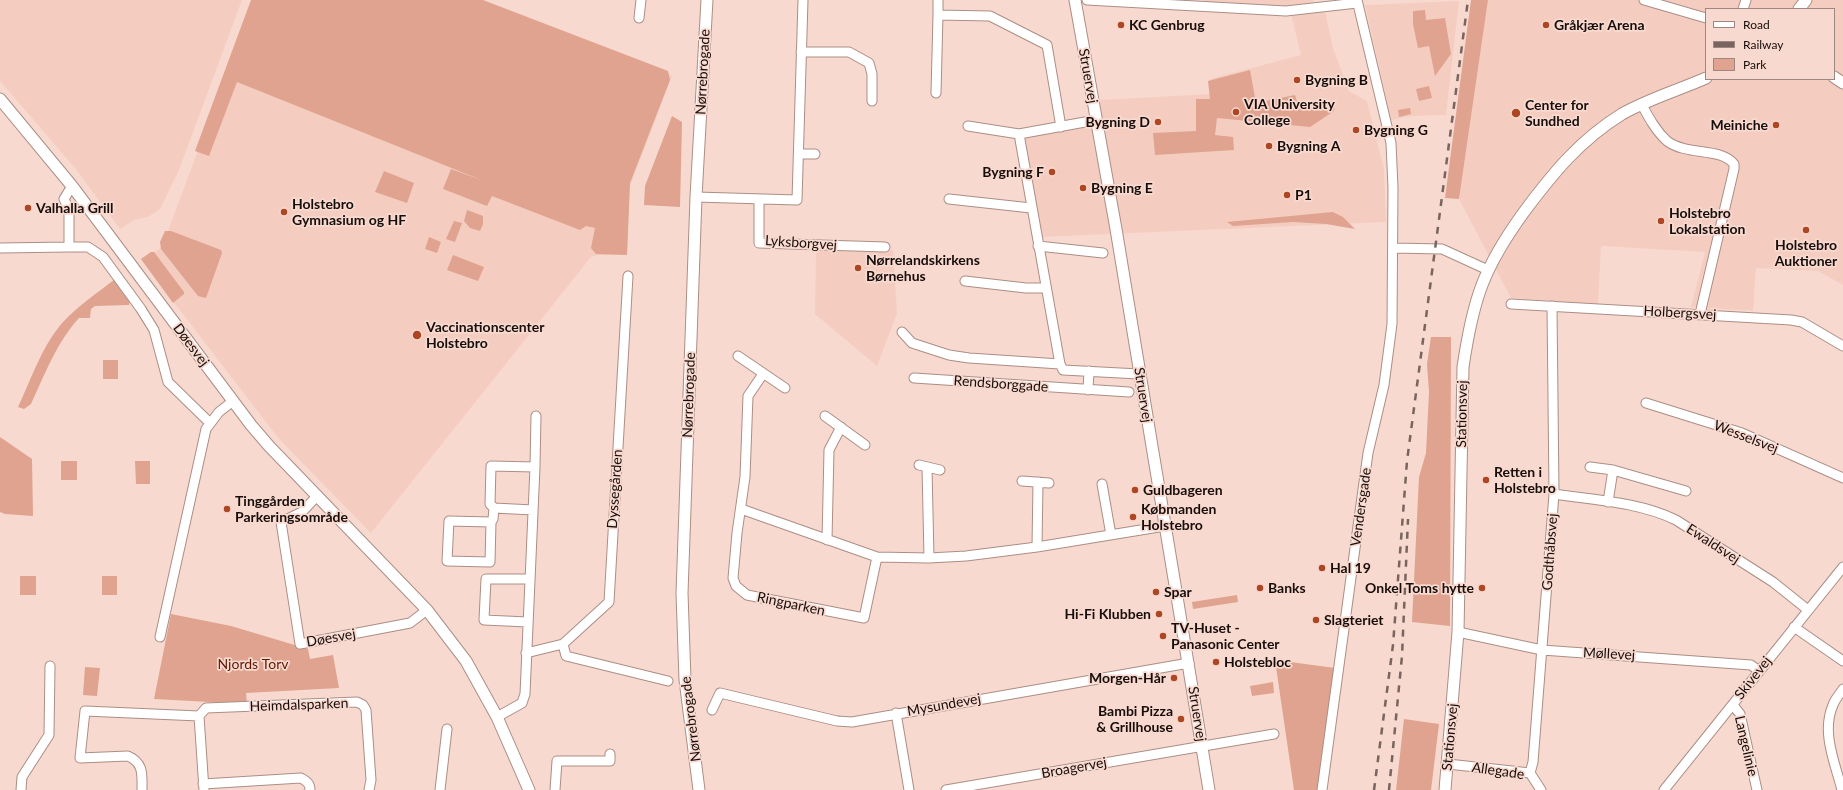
<!DOCTYPE html>
<meta charset="utf-8">
<style>
body{margin:0}
#map{position:relative;width:1843px;height:790px;overflow:hidden;background:#f8d9cf;font-family:Lato,sans-serif}
canvas{display:block}
.legend{position:absolute;left:1705px;top:8px;width:130px;height:72px;box-sizing:border-box;background:#f8d9cf;border:1px solid #9e8780;margin:0;padding:5px 7px;list-style:none;font-size:12px;color:#170d0a}
.legend li{display:flex;align-items:center;gap:8px;height:20px}
.legend b{width:20px;border:1px solid #9e8780}
</style>
<div id="map">
<canvas width="1843" height="790"></canvas>
<ul class="legend">
<li><b style="height:5px;background:#fff"></b>Road</li>
<li><b style="height:5px;background:#78655f"></b>Railway</li>
<li><b style="height:11px;background:#dfa38f"></b>Park</li>
</ul>
</div>
<script>
const c = document.querySelector('canvas').getContext('2d');
c.lineJoin = 'round';
function paint(path, color) { c.fillStyle = color; c.fill(path, 'evenodd'); }
function strokePath(path, color, width, dash) { c.strokeStyle = color; c.lineWidth = width; c.lineCap = dash ? 'butt' : 'round'; c.setLineDash(dash || []); c.stroke(path); }
function label(font, color, halo, rows, align = 'center') {
  c.font = font + ' Lato,sans-serif'; c.lineWidth = 3.5; c.setLineDash([]); c.textBaseline = 'middle'; c.strokeStyle = halo; c.fillStyle = color; for (const [text, x, y, turn = 0] of rows) {
    c.save(); c.translate(x, y); c.rotate((+turn || 0) * Math.PI / 180); c.textAlign = isNaN(turn) ? turn : align; if (halo) c.strokeText(text, 0, 0); c.fillText(text, 0, 0); c.restore();
  }
}
paint(new Path2D(`
 M0,0H242L179,170L160,209L148,217L134,220L120,229L75,168L0,81Z
 M254,0L658,68L672,76L630,186L627,255H598L591,257L371,533L279,439L142,261L162,247Z
 M1204,0H1313L1314,3L1323,2L1333,48L1349,91L1367,101L1384,169L1386,222L1040,237L1023,138L1103,123L1100,100L1212,94L1210,79L1301,55L1289,6L1204,2Z
 M1488,0H1843V285L1818,271L1756,268L1753,311L1691,307L1705,252L1601,246L1598,304L1511,298L1459,199ZM1706,9H1834V79H1706Z
 M1459,1L1446,115L1411,116L1391,120L1365,5Z
 M816,249L893,250L897,313L877,366L815,314Z`), '#f4cdc0');
paint(new Path2D(`
 M251,0H483L668,71L670,80L630,183L627,255L596,254L591,248L595,228L586,226L580,230L492,196L487,206L443,189L451,169L484,181L237,82L209,156L195,151Z
 M1471,0H1488L1459,199L1445,198Z
 M1425,10L1426,20L1445,18L1451,54L1435,76L1429,46L1418,48L1413,24V11Z
 M1250,70L1256,103L1295,95L1299,108L1335,101L1334,111L1310,127L1217,118L1215,135L1233,137L1234,150L1155,155L1153,133L1196,131V99H1210L1208,81Z
 M1429,86L1432,98L1419,101L1416,89Z
 M1410,108L1411,114L1399,117L1398,110Z
 M672,116L682,122L680,207L644,205L645,186Z
 M384,171L414,183L407,203L375,192Z
 M467,210L483,216V224L480,231L470,228L464,221Z
 M1333,212L1343,217L1355,229L1326,224L1293,222L1233,226L1227,222Z
 M454,221L462,223L455,242L446,239Z
 M165,231H171L221,250L222,253L206,298L198,296L161,249L160,242Z
 M429,237L441,242L437,253L425,249Z
 M151,252H154L184,292V294L173,303L141,259Z
 M453,255L484,267L478,281L447,270Z
 M114,280L130,299L129,305L95,306L91,309L90,318H79C57,342 45,374 31,404L24,409L18,407C32,378 42,345 64,321C79,305 97,293 114,280Z
 M1431,337H1451L1450,626L1412,622L1419,477L1426,453L1429,392L1427,364Z
 M103,360H118V379H103Z
 M0,437L32,459L33,516L5,514L0,512Z
 M61,461H77V480H61Z
 M135,461H150V484H136Z
 M20,576H36V595H20Z
 M102,576H117V595H102Z
 M1237,595L1238,602L1193,609L1192,602Z
 M171,614L231,626L308,649L310,659L333,655L339,688L246,693L247,704L154,699Z
 M1275,660L1335,668L1318,790H1294Z
 M85,667L100,668L97,696L83,695Z
 M1273,682L1274,693L1252,696L1250,686Z
 M1404,719L1439,724L1431,790H1396Z`), '#dfa38f');
const minor = new Path2D(`
 M938,0V15
 M1087,0L1286,11L1357,3
 M1644,0L1706,18
 M1743,9L1746,0
 M639,18L641,0
 M801,52H849L869,63L872,74V101
 M936,93L938,15L990,16L1047,45L1061,127
 M1642,105C1649,118 1656,131 1667,141C1687,156 1720,147 1734,164V169L1700,314
 M1096,120L1019,134L1060,364L1063,370L1139,374
 M968,126L1019,134
 M799,154H815
 M696,197L797,200L803,0
 M759,199V243L885,247
 M949,199L1031,208
 M1038,246L1103,253
 M69,247H88L103,257L141,309L154,330L168,382L210,423
 M0,248L69,247V210L64,199L72,186
 M1393,248L1442,249L1488,270
 M965,281L1026,288H1046
 M1511,304L1791,320L1802,322L1843,346
 M902,332L912,343L949,355L969,358L1060,364
 M738,356L785,388
 M763,374L748,396L745,477L737,533L733,578L736,586L747,595L864,618L877,557
 M914,378L1129,392
 M1088,390L1089,371
 M1646,403L1742,433L1843,478
 M825,416L865,445
 M919,465L940,470
 M927,467L929,558
 M1590,467L1613,470L1686,491
 M1022,481L1049,483
 M1102,484L1111,535
 M1554,494C1594,500 1639,502 1676,520L1773,582L1808,610
 M317,496L302,512L281,522L300,644L410,623L427,610
 M1608,502L1613,470
 M741,509L877,557L929,558L966,556L1037,547L1165,526
 M533,510L494,508L490,504L491,466L535,467
 M491,522L449,521L447,561L490,562L491,522L493,519L494,508
 M827,540L829,450L841,427
 M1037,547L1038,482
 M528,622L484,620L486,579H529
 M1794,627L1843,661
 M1458,632L1542,650L1751,665L1759,671
 M160,637L206,429L219,412L233,401
 M563,644L566,656L668,681
 M526,653L563,644L609,602L628,276
 M1733,705L1740,714L1757,790
 M712,710L720,693L837,721L852,722L1189,663
 M896,713L909,790
 M199,716L206,708L357,702L363,705L366,710L371,780L369,790
 M497,717L522,703L525,694L535,467L536,416
 M1448,764L1530,773L1541,790
 M1530,773L1533,762L1554,494L1552,306
 M203,784L301,778C306,781 310,783 310,790
 M21,790L22,777L49,735L50,666
 M142,790C142,775 144,763 128,756L80,758L85,711L199,716L204,790
 M440,790L447,729
 M555,790L557,761H610V754
 M946,790L1274,734
 M1322,790L1368,453L1384,385L1392,324L1393,188L1391,143L1357,0
 M1664,790L1843,567
 M1842,790C1835,763 1821,732 1833,705C1835,699 1840,694 1843,689`);
const tertiary = new Path2D(`
 M1075,0L1116,229L1209,790
 M1799,9L1806,0
 M1834,77L1843,83
 M0,99L72,186L251,425L269,446L427,610L466,661L497,717L529,790
 M699,790L685,680L682,593L696,197L707,0
 M1445,790L1458,632L1463,367C1467,340 1472,311 1482,285C1492,259 1508,234 1524,212C1553,173 1580,140 1622,114C1648,99 1679,90 1706,78`);
strokePath(minor, '#ab8e85', 11);
strokePath(tertiary, '#ab8e85', 13);
strokePath(minor, '#fff', 9);
strokePath(tertiary, '#fff', 11);
strokePath(new Path2D(`
 M1374,790L1393,645L1407,461L1468,0
 M1389,790L1402,656L1408,519`), '#78655f', 2.5, [7, 7]);
for (const [x, y, r, color] of [
 [1121,25,4,"#ad4623"],
 [1546,25,4,"#ad4623"],
 [1297,80,4,"#ad4623"],
 [1236,112,4,"#ad4623"],
 [1516,113,5,"#ad4623"],
 [1158,122,4,"#ad4623"],
 [1776,125,4,"#ad4623"],
 [1356,130,4,"#ad4623"],
 [1269,146,4,"#ad4623"],
 [1052,172,4,"#ad4623"],
 [1083,188,4,"#ad4623"],
 [1287,195,4,"#ad4623"],
 [28,208,4,"#ad4623"],
 [284,212,4,"#ad4623"],
 [1661,221,4,"#ad4623"],
 [1806,230,4,"#ad4623"],
 [858,268,4,"#ad4623"],
 [417,335,5,"#ad4623"],
 [1486,480,4,"#ad4623"],
 [1135,490,4,"#ad4623"],
 [227,509,4,"#ad4623"],
 [1133,517,4,"#ad4623"],
 [1322,568,4,"#ad4623"],
 [1260,588,4,"#ad4623"],
 [1482,588,4,"#ad4623"],
 [1156,592,4,"#ad4623"],
 [1159,614,4,"#ad4623"],
 [1316,620,4,"#ad4623"],
 [1163,636,4,"#ad4623"],
 [1216,662,4,"#ad4623"],
 [1174,678,4,"#ad4623"],
 [1181,719,4,"#ad4623"]
]) { const dot = new Path2D(); dot.arc(x, y, r, 0, 2 * Math.PI); c.fillStyle = color; c.fill(dot); strokePath(dot, '#f8d9cf', 1.5); }
label('bold 14px', '#170d0a', '#f8d9cf', [
 ["KC Genbrug",1129,25],
 ["Gråkjær Arena",1554,25],
 ["Bygning B",1305,80],
 ["VIA University",1244,104],
 ["College",1244,120],
 ["Center for",1525,105],
 ["Sundhed",1525,121],
 ["Bygning D",1150,122,"right"],
 ["Meiniche",1768,125,"right"],
 ["Bygning G",1364,130],
 ["Bygning A",1277,146],
 ["Bygning F",1044,172,"right"],
 ["Bygning E",1091,188],
 ["P1",1295,195],
 ["Holstebro",292,204],
 ["Gymnasium og HF",292,220],
 ["Valhalla Grill",36,208],
 ["Holstebro",1669,213],
 ["Lokalstation",1669,229],
 ["Holstebro",1806,245,"center"],
 ["Auktioner",1806,261,"center"],
 ["Nørrelandskirkens",866,260],
 ["Børnehus",866,276],
 ["Vaccinationscenter",426,327],
 ["Holstebro",426,343],
 ["Retten i",1494,472],
 ["Holstebro",1494,488],
 ["Guldbageren",1143,490],
 ["Tinggården",235,501],
 ["Parkeringsområde",235,517],
 ["Købmanden",1141,509],
 ["Holstebro",1141,525],
 ["Hal 19",1330,568],
 ["Banks",1268,588],
 ["Onkel Toms hytte",1474,588,"right"],
 ["Spar",1164,592],
 ["Hi-Fi Klubben",1151,614,"right"],
 ["Slagteriet",1324,620],
 ["TV-Huset -",1171,628],
 ["Panasonic Center",1171,644],
 ["Holstebloc",1224,662],
 ["Morgen-Hår",1166,678,"right"],
 ["Bambi Pizza",1173,711,"right"],
 ["& Grillhouse",1173,727,"right"]
], 'left');
label('14px', '#170d0a', '#f8d9cf', [
 ["Nørrebrogade",703,72,-87],
 ["Struervej",1088,76,80],
 ["Lyksborgvej",801,243,4],
 ["Holbergsvej",1680,313,3],
 ["Døesvej",191,345,53],
 ["Rendsborggade",1001,384,4],
 ["Nørrebrogade",689,395,-88],
 ["Struervej",1143,395,81],
 ["Stationsvej",1462,414,-89],
 ["Wesselsvej",1746,437,21],
 ["Dyssegården",615,489,-86],
 ["Vendersgade",1361,507,-82],
 ["Ewaldsvej",1713,544,33],
 ["Godthåbsvej",1550,552,-86],
 ["Ringparken",791,604,12],
 ["Døesvej",331,638,-10],
 ["Møllevej",1609,654,3],
 ["Skivevej",1753,678,-52],
 ["Heimdalsparken",299,705,-2],
 ["Mysundevej",944,705,-10],
 ["Struervej",1197,714,81],
 ["Nørrebrogade",691,719,-97],
 ["Stationsvej",1450,737,-85],
 ["Langelinie",1746,746,77],
 ["Broagervej",1074,768,-10],
 ["Allegade",1498,771,8]
]);
label('14px', '#5f1800', '#f8d9cf', [
 ["Njords Torv",253,664]
]);
</script>
